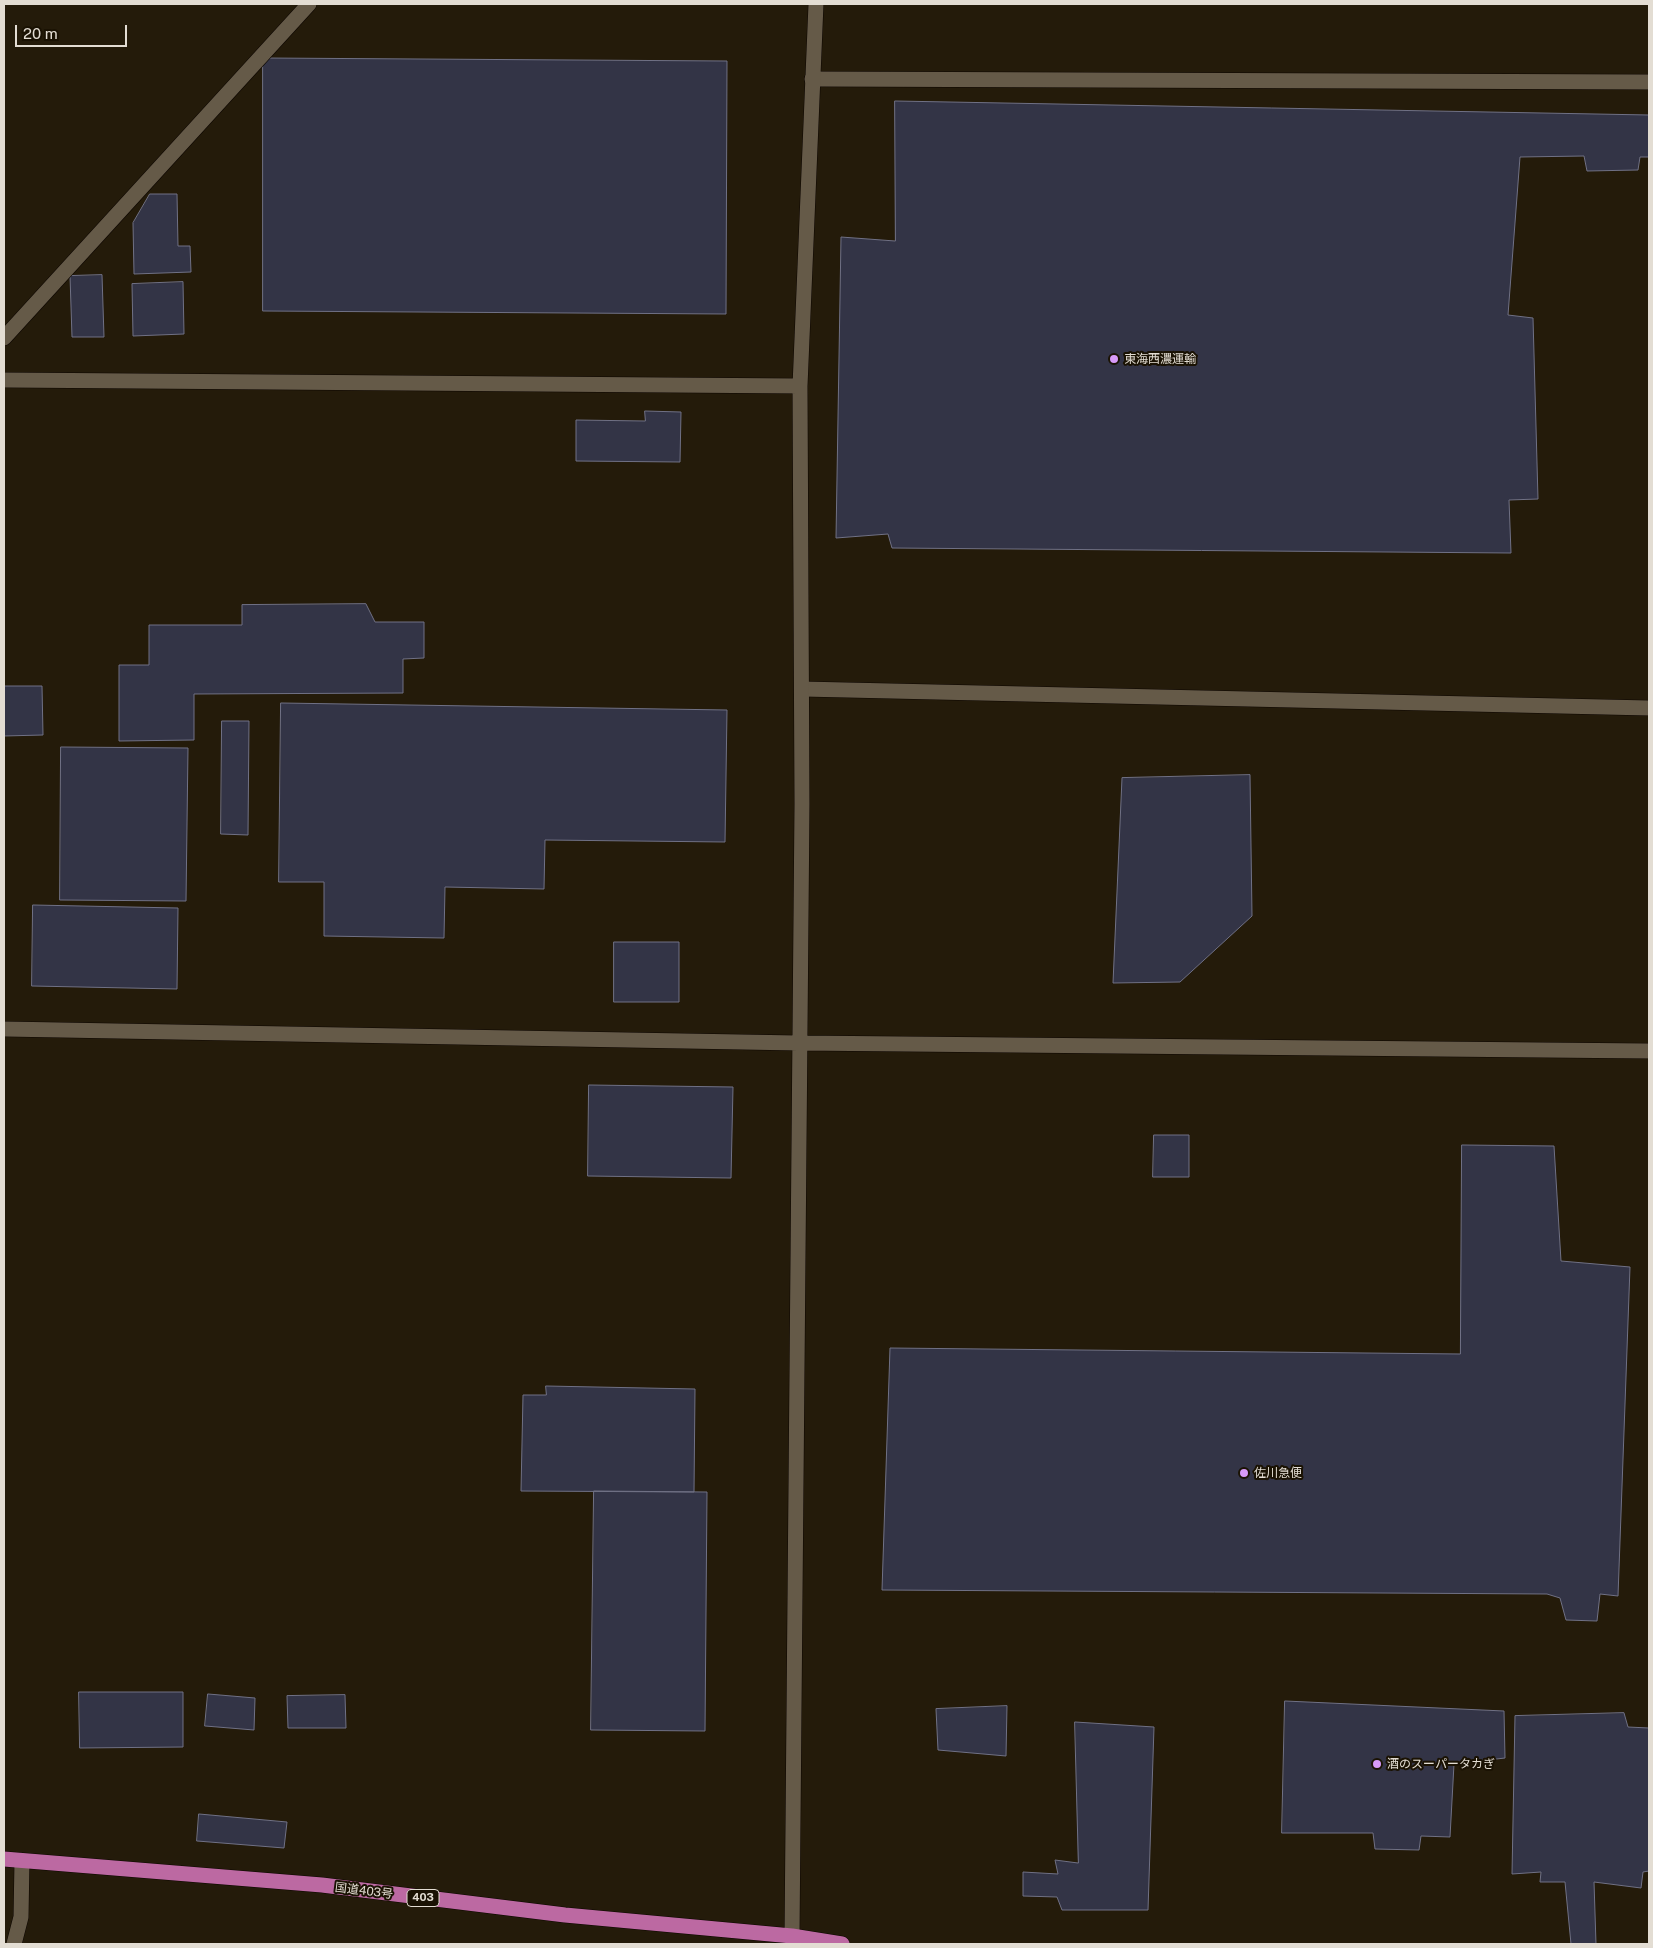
<!DOCTYPE html>
<meta charset="utf-8">
<style>
body{margin:0}
#map{position:relative;width:1653px;height:1948px;overflow:hidden;background:#241b0a;font-family:"Public Sans",sans-serif}
canvas{display:block}
.frame{position:absolute;inset:0;border:5px solid #e3ddd3;pointer-events:none}
.scale{position:absolute;left:15px;top:25px;width:112px;height:22px;box-sizing:border-box;border:2px solid #e3ddd3;border-top:0;padding-left:6px;font-size:15px;line-height:18px;white-space:nowrap;color:#e3ddd3;-webkit-text-stroke:4px #1a1203;paint-order:stroke}
</style>
<div id="map">
<canvas width="1653" height="1948"></canvas>
<div class="frame"></div>
<div class="scale">20 m</div>
</div>
<script>
const c = document.querySelector('canvas').getContext('2d');
c.lineJoin = 'round';
function paint(path, color) { c.fillStyle = color; c.fill(path, 'evenodd'); }
function strokePath(path, color, width, dash) { c.strokeStyle = color; c.lineWidth = width; c.lineCap = dash ? 'butt' : 'round'; c.setLineDash(dash || []); c.stroke(path); }
function label(font, color, halo, rows, align = 'center') {
  c.font = font + ' "Public Sans","Noto Sans JP",sans-serif'; c.lineWidth = 4; c.setLineDash([]); c.textBaseline = 'middle'; c.strokeStyle = halo; c.fillStyle = color; for (const [text, x, y, turn = 0] of rows) {
    c.save(); c.translate(x, y); c.rotate((+turn || 0) * Math.PI / 180); c.textAlign = isNaN(turn) ? turn : align; if (halo) c.strokeText(text, 0, 0); c.fillText(text, 0, 0); c.restore();
  }
}
const building = new Path2D(`
 M263,58L727,61L726,314L263,311Z
 M895,101L1649,115V157H1640L1638,170L1587,171L1584,156L1520,157L1508,315L1533,318L1538,499L1509,500L1511,553L892,548L888,534L836,538L841,237L895,241Z
 M150,194H177L178,246H190L191,272L134,274L133,223Z
 M102,275L104,337H72L70,276Z
 M183,282L184,334L133,336L132,284Z
 M645,411L681,412L680,462L576,461V420L645,421Z
 M366,604L375,622H424V658L403,659V693L194,694V740L119,741V665H149V625H242V605Z
 M4,686H42L43,735L4,736Z
 M281,703L727,710L725,842L545,840L544,889L445,887L444,938L324,936V882H279Z
 M222,721H249L248,835L221,834Z
 M61,747L188,748L186,901L60,900Z
 M1250,775L1252,916L1180,982L1113,983L1122,778Z
 M33,905L178,908L177,989L32,986Z
 M614,942H679V1002H614Z
 M589,1085L733,1087L731,1178L588,1176Z
 M1154,1135H1189V1177H1153Z
 M1462,1145L1554,1146L1561,1261L1630,1267L1618,1596L1600,1594L1597,1621L1566,1620L1560,1598L1547,1594L882,1590L890,1348L1460,1354Z
 M546,1386L695,1389L694,1492L521,1491L523,1395H546Z
 M594,1491L707,1492L705,1731L591,1730Z
 M79,1692H183V1747L80,1748Z
 M208,1694L255,1698L254,1730L205,1726Z
 M345,1695L346,1728H288L287,1696Z
 M1285,1701L1504,1711L1505,1758L1454,1764L1450,1837L1421,1836L1419,1850L1375,1849L1373,1833H1282Z
 M1007,1706L1006,1756L938,1750L936,1709Z
 M1624,1713L1628,1727L1649,1728V1871L1643,1872L1641,1888L1594,1882L1596,1944H1571L1565,1882H1540L1541,1872L1512,1874L1515,1716Z
 M1075,1722L1154,1727L1148,1910H1062L1057,1897L1023,1896V1872L1058,1874L1055,1860L1078,1863Z
 M199,1814L287,1822L284,1848L197,1841Z`);
paint(building, '#333446');
strokePath(building, '#707185', 1);
const minor = new Path2D(`
 M812,79L1649,82
 M4,338L309,4
 M802,689L1649,708
 M14,1944L21,1917L22,1861`);
const tertiary = new Path2D(`
 M4,380L800,386
 M4,1029L798,1043L1649,1051
 M792,1936L802,804L800,386L816,4`);
const trunk = new Path2D(`
 M4,1859L322,1885L565,1915L792,1936L842,1944`);
strokePath(minor, '#0d0600', 16);
strokePath(tertiary, '#0d0600', 16);
strokePath(trunk, '#0d0600', 16);
strokePath(minor, '#655a48', 15);
strokePath(tertiary, '#655a48', 15);
strokePath(trunk, '#bc69a2', 15);
for (const [x, y, r, color] of [
 [1114,359,5,"#d89af8"],
 [1244,1473,5,"#d89af8"],
 [1377,1764,5,"#d89af8"]
]) { const dot = new Path2D(); dot.arc(x, y, r, 0, 2 * Math.PI); c.fillStyle = color; c.fill(dot); strokePath(dot, '#1a1203', 2); }
for (const [x, y, w] of [
 [423,1898,32]
]) { const box = new Path2D(); box.roundRect(x - w / 2, y - 8.5, w, 17, 4); c.fillStyle = '#1a1203'; c.fill(box); strokePath(box, '#e3ddd3', 1); }
label('bold 11px', '#e3ddd3', null, [
 ["403",423,1898]
]);
label('12px', '#e3ddd3', '#1a1203', [
 ["東海西濃運輸",1124,359],
 ["佐川急便",1254,1473],
 ["酒のスーパータカぎ",1387,1764]
], 'left');
label('12px', '#e3ddd3', '#1a1203', [
 ["国道403号",364,1891,7]
]);
</script>
